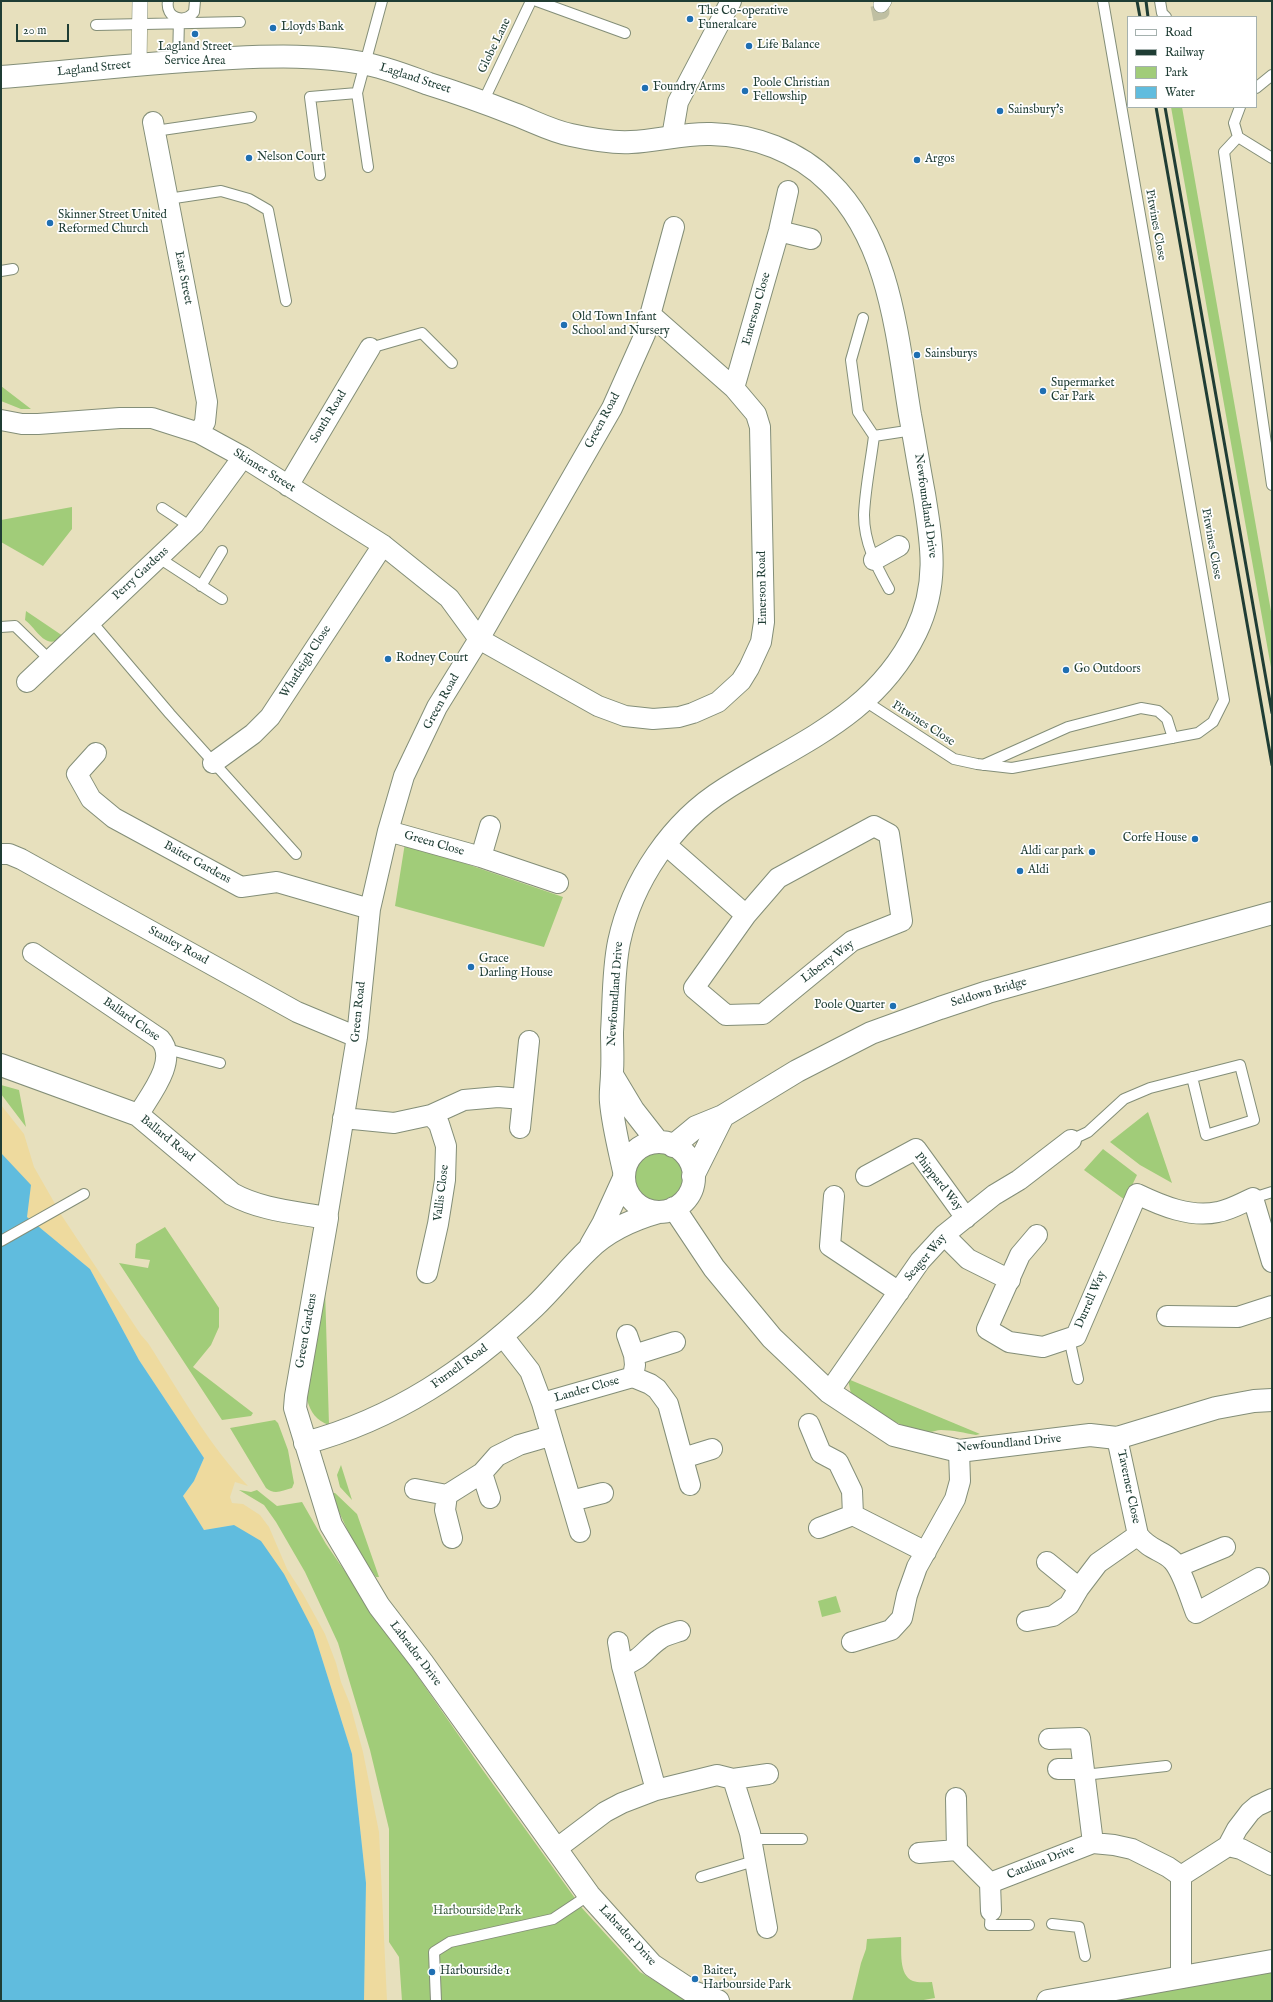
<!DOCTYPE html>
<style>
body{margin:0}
#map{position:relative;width:1273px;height:2002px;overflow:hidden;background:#e7e0bd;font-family:"IM FELL English",serif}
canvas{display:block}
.frame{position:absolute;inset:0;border:2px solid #1f3d34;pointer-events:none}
.legend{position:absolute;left:1127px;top:16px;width:130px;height:92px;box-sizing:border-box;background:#fff;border:1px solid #a5b1ae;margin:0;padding:5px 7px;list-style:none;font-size:12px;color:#1f3d34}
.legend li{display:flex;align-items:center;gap:8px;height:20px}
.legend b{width:20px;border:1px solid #a5b1ae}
.scale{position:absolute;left:16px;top:24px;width:53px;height:18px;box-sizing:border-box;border:2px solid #1f3d34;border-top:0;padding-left:5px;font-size:12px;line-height:14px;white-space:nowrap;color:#1f3d34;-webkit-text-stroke:3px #fff;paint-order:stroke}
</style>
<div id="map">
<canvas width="1273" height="2002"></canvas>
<div class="frame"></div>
<ul class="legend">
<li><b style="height:5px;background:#fff"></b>Road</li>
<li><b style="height:5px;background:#1f3d34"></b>Railway</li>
<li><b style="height:11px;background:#a1cc79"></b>Park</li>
<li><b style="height:11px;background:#60bcde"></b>Water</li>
</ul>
<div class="scale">20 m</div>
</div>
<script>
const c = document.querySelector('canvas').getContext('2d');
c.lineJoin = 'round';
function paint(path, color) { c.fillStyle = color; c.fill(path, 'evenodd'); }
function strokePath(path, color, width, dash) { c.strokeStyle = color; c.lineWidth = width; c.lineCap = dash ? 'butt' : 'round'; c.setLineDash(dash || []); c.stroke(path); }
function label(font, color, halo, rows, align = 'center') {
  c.font = font + ' "IM FELL English",serif'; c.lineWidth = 3.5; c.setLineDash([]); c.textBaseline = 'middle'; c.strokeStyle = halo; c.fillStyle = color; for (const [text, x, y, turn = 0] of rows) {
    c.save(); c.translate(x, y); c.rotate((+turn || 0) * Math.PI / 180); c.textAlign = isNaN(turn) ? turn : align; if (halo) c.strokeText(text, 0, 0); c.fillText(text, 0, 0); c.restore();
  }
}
paint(new Path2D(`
 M1171,107H1182L1272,617V673Z
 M1,386L31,409H21L1,401Z
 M72,507V529L43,566L1,542V520Z
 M26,611L63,636C46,652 38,630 25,620Z
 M405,843L563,897L544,947L395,906Z
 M1,1085L19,1090L26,1127L1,1094Z
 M1148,1112L1172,1183L1140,1165L1110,1142Z
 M1103,1149L1137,1175L1125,1200L1084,1170Z
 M633 1177a26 26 0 1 1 52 0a26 26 0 1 1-52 0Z
 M165,1227L219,1308V1327L211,1345L193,1367L253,1413L251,1416L222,1420L119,1263L148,1268L150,1260L135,1258L136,1244Z
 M325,1288L329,1425C317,1421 310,1412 307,1399Z
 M848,1379L980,1434L976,1435C965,1433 953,1430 941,1430C937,1430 933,1432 929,1432C901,1430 874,1410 851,1394Z
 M275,1420L278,1423L288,1450L294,1483L292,1488C282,1491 274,1495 266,1488L230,1428Z
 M341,1465L352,1500L340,1487L337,1475Z
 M239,1490L251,1492L257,1490L277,1506L302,1502L326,1544L482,1769L582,1908L640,1972L689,2001H402L399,1957L389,1942V1829L370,1750L338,1643L305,1572L276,1522L264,1505Z
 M329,1493H335L357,1514L379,1577H376L356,1548L339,1512L334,1509Z
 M836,1596L841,1612L822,1617L818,1601Z
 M901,1937C902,1950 898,1975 913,1981C918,1983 926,1982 932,1982L935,1998L918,2001H852L861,1963L866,1949L867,1939Z
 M1272,1970V2001H1094Z`), '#a1cc79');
paint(new Path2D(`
 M1,1105L24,1134L34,1167L62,1216L141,1335L148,1343C179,1391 208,1444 248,1486L235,1482L230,1497L232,1503L243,1504L260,1515L269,1527L287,1569L303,1594L325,1634L336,1663L341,1682L350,1704L363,1752L379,1832L387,2001H364L366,1883L352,1754L313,1630L234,1525L204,1530L183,1496L194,1481L204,1458L139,1360L90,1269L27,1217L1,1229Z`), '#eeda9e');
paint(new Path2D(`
 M1,1153L31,1185L27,1217L90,1269L139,1360L204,1458L194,1481L183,1496L204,1530L234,1525L261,1541L284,1574L313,1630L352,1754L366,1883L364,2001H1Z`), '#60bcde');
strokePath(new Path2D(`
 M872,14L882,12L881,5`), '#bfbfa2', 15, [15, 8]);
const service = new Path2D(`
 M168,1C165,18 184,24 194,12L195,1
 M537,1L625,33
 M1160,1L1162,13L1166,17
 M96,25L240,22
 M178,61L179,19
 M1256,88L1272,75
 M483,102L531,1
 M1240,107L1234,123L1238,137L1272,158
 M155,131L251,117
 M1238,137L1224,152L1272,485
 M368,167L357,93L382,1
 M320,175L310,97L357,93
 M168,199L221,191L249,199L268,210L286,301
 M1,271L13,269
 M863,318L851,360L858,412L874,436C871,461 865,489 864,515C864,542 876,566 889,589
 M370,348L422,333L452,363
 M874,436L913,430
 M162,508L191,527
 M159,558L222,599
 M201,586L222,551
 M91,621L170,714L296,854
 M1,627L15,626L50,660
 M865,701L954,759L977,764L1012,768L1198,733L1213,722L1224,700L1103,1
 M983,765L1068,727L1141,708L1158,711L1167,719L1173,738
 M167,1049L220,1063
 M1071,1140L1088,1132L1124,1099L1150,1088L1240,1065L1254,1120L1206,1135L1192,1077
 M1253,1198L1272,1192
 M1,1241L84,1194
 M1069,1338L1078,1379
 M1084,1775L1166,1766
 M751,1839H802
 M701,1877L754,1861
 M991,1911L990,1925H1029
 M1052,1924L1079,1927L1085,1956
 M436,2001L434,1952L450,1942L553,1919L589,1895`);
const pedestrian = new Path2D(`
 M881,5L884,1
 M139,64L140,1`);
const minor = new Path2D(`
 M153,122L207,402L205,422L199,433
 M672,137L678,102L731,1
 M779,231L811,239
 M734,388L779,231L788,191
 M1,420L22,424H38L120,418H152L199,433L243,457L383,545L449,598L479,639L598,706L625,716L653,719L679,717L693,713L718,702L741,681L749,668L761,642L764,622L760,427L756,414L734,388L651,315
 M288,486L370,348
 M874,560L899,546
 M27,682L194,524L243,457
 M96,753L77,774L91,799L114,818L241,887L277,882L370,909
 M213,763L253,734L270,717L383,545
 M388,831L481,857L558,883
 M665,844L746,915L778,878L874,826L889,834L902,921L852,941L763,1014L726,1015L694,988L746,915
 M1,854H9L21,859L297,1012L357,1037
 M481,857L490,826
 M33,953L160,1039C179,1060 150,1095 138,1115
 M343,1118L394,1123L431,1115L464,1100L498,1097L523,1099
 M520,1128L529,1041
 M866,1176L916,1149L966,1218
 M834,1196L830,1246L899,1292
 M327,1218L357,1037L370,909L388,831L404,776L437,707L479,639L612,408L645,334L674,227
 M944,1235L968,1259L1010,1280
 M1037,1235L1020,1255L987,1329L1009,1342L1043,1347L1076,1336L1137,1194C1162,1206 1191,1218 1218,1212C1230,1210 1242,1203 1253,1198L1272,1262
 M427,1273L438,1224L445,1180L446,1146L439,1124L431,1115
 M1167,1316L1238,1317L1272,1306
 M502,1335L530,1371L542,1403L580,1532
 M627,1335L634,1355
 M633,1377L635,1365L634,1355L675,1342
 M829,1392L920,1261L944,1235L994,1195L1019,1180L1071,1140
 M542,1403L633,1377L650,1384L657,1389L668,1404L690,1485
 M809,1424L821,1453L838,1462L852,1491L853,1515
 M683,1458L712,1449
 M482,1473L490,1498
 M415,1489L447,1495
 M571,1501L603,1493
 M819,1528L853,1515L926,1552
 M1138,1535C1150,1551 1163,1550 1173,1561C1183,1572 1190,1598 1196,1613L1259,1578
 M452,1538L445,1510L447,1495L482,1473L497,1456L519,1445L550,1436
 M1047,1562L1079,1588
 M1177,1567L1225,1547
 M1027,1621L1053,1616L1069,1605L1079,1588L1098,1563L1138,1535L1117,1438
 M618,1642L622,1666L656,1790
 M852,1642L891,1630L902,1618L907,1595L917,1567L955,1499L960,1481L959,1451
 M622,1666C643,1659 645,1649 660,1639C665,1635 674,1633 680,1631
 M1049,1739L1080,1738L1093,1843
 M1058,1769H1083
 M733,1779L750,1833L767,1928
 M956,1798L957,1850L990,1883L1093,1843L1114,1845L1132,1849L1168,1867L1181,1876V1978
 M1228,1846L1241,1849L1272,1865
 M556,1849L605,1812L622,1803L656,1790L717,1775L733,1779L768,1774
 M919,1853L957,1850
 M1181,1876L1228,1846L1237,1829L1250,1812L1257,1806L1272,1799
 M990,1883L991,1911`);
const tertiary = new Path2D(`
 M1,77C78,71 154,62 232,58C274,56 320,55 362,63C385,67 407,76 429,84C458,93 486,103 514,114C533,121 551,131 571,135C589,139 612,143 631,142C657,141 684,133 711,134C754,135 798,151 829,182C890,241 897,336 910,415C915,441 919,468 924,494C932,544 939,584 916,632C875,716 799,742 725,789C672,822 632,881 619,942C613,971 614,1002 612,1032C612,1046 613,1059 612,1072C612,1083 610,1092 611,1102C613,1125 619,1148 624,1171
 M1,1065L138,1115L232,1194C261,1210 294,1212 327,1218L296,1396L295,1408L331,1525L379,1606L422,1662L589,1895L652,1965L693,1992L718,2001
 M612,1075L633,1110L658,1142
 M624 1177a35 35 0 1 1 70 0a35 35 0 1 1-70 0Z
 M673,1146L696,1127L723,1116L797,1071L871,1033L940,1008L988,992L1272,913
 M693,1176L723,1116
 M674,1208L714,1268L772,1338L829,1392L894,1435L959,1451L1090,1435L1117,1438L1216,1408L1254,1401L1272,1400
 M591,1245L603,1224L624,1178
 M305,1443C395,1419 467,1370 534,1307C553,1289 569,1268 588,1250C607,1231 634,1219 659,1212
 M1048,2001L1272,1961`);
strokePath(service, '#838e78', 12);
strokePath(pedestrian, '#838e78', 16);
strokePath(minor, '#838e78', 22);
strokePath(tertiary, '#838e78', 24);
strokePath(service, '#fff', 10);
strokePath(pedestrian, '#fff', 15);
strokePath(minor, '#fff', 20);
strokePath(tertiary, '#fff', 22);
strokePath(new Path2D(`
 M1137,1L1140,17
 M1146,1L1148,17
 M1156,107L1272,765
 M1165,107L1272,713`), '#1f3d34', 3);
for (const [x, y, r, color] of [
 [690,19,4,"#1f6fb2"],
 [273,28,4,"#1f6fb2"],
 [195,34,4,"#1f6fb2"],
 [749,46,4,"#1f6fb2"],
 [645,88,4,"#1f6fb2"],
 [745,91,4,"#1f6fb2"],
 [1000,111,4,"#1f6fb2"],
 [249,158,4,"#1f6fb2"],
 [917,160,4,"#1f6fb2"],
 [50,223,4,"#1f6fb2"],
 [564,325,4,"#1f6fb2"],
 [917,355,4,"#1f6fb2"],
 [1043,391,4,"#1f6fb2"],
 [388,659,4,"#1f6fb2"],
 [1066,670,4,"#1f6fb2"],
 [1195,839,4,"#1f6fb2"],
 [1092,852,4,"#1f6fb2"],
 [1020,871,4,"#1f6fb2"],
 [471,967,4,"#1f6fb2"],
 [893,1006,4,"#1f6fb2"],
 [432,1972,4,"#1f6fb2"],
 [695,1979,4,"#1f6fb2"]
]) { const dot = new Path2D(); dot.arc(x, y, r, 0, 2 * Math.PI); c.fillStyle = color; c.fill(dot); strokePath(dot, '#fff', 1.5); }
label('12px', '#1f3d34', '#fff', [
 ["The Co-operative",698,12],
 ["Funeralcare",698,26],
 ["Lloyds Bank",281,28],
 ["Life Balance",757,46],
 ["Lagland Street",195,48,"center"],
 ["Service Area",195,62,"center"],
 ["Poole Christian",753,84],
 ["Fellowship",753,98],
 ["Foundry Arms",653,88],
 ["Sainsbury's",1008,111],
 ["Nelson Court",257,158],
 ["Argos",925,160],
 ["Skinner Street United",58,216],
 ["Reformed Church",58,230],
 ["Old Town Infant",572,318],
 ["School and Nursery",572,332],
 ["Sainsburys",925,355],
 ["Supermarket",1051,384],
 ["Car Park",1051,398],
 ["Rodney Court",396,659],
 ["Go Outdoors",1074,670],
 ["Corfe House",1187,839,"right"],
 ["Aldi car park",1084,852,"right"],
 ["Aldi",1028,871],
 ["Grace",479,960],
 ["Darling House",479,974],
 ["Poole Quarter",885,1006,"right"],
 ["Harbourside 1",440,1972],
 ["Baiter,",703,1972],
 ["Harbourside Park",703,1986]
], 'left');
label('12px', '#1f3d34', '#fff', [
 ["Globe Lane",495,46,-64],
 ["Lagland Street",94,69,-6],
 ["Lagland Street",415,79,18],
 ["Pitwines Close",1155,225,80],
 ["East Street",183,278,79],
 ["Emerson Close",757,309,-74],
 ["South Road",329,417,-59],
 ["Green Road",603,421,-62],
 ["Skinner Street",264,471,32],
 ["Newfoundland Drive",925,506,82],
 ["Pitwines Close",1211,544,80],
 ["Perry Gardens",141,574,-43],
 ["Emerson Road",763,588,-91],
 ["Whatleigh Close",306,662,-57],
 ["Green Road",442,702,-61],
 ["Pitwines Close",923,724,33],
 ["Green Close",434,844,16],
 ["Baiter Gardens",197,863,29],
 ["Stanley Road",178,946,29],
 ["Liberty Way",828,962,-37],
 ["Seldown Bridge",989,993,-16],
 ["Newfoundland Drive",616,994,-86],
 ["Green Road",359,1012,-84],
 ["Ballard Close",131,1020,35],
 ["Ballard Road",167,1139,39],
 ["Phippard Way",938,1182,52],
 ["Vallis Close",442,1193,-83],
 ["Seager Way",926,1258,-50],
 ["Durrell Way",1091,1300,-67],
 ["Green Gardens",307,1331,-80],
 ["Furnell Road",460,1367,-36],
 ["Lander Close",587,1390,-16],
 ["Newfoundland Drive",1009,1444,-5],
 ["Taverner Close",1128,1487,78],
 ["Labrador Drive",415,1654,53],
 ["Catalina Drive",1041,1863,-22],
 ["Labrador Drive",627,1936,47]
]);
label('12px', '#406145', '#fff', [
 ["Harbourside Park",477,1912]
]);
</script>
